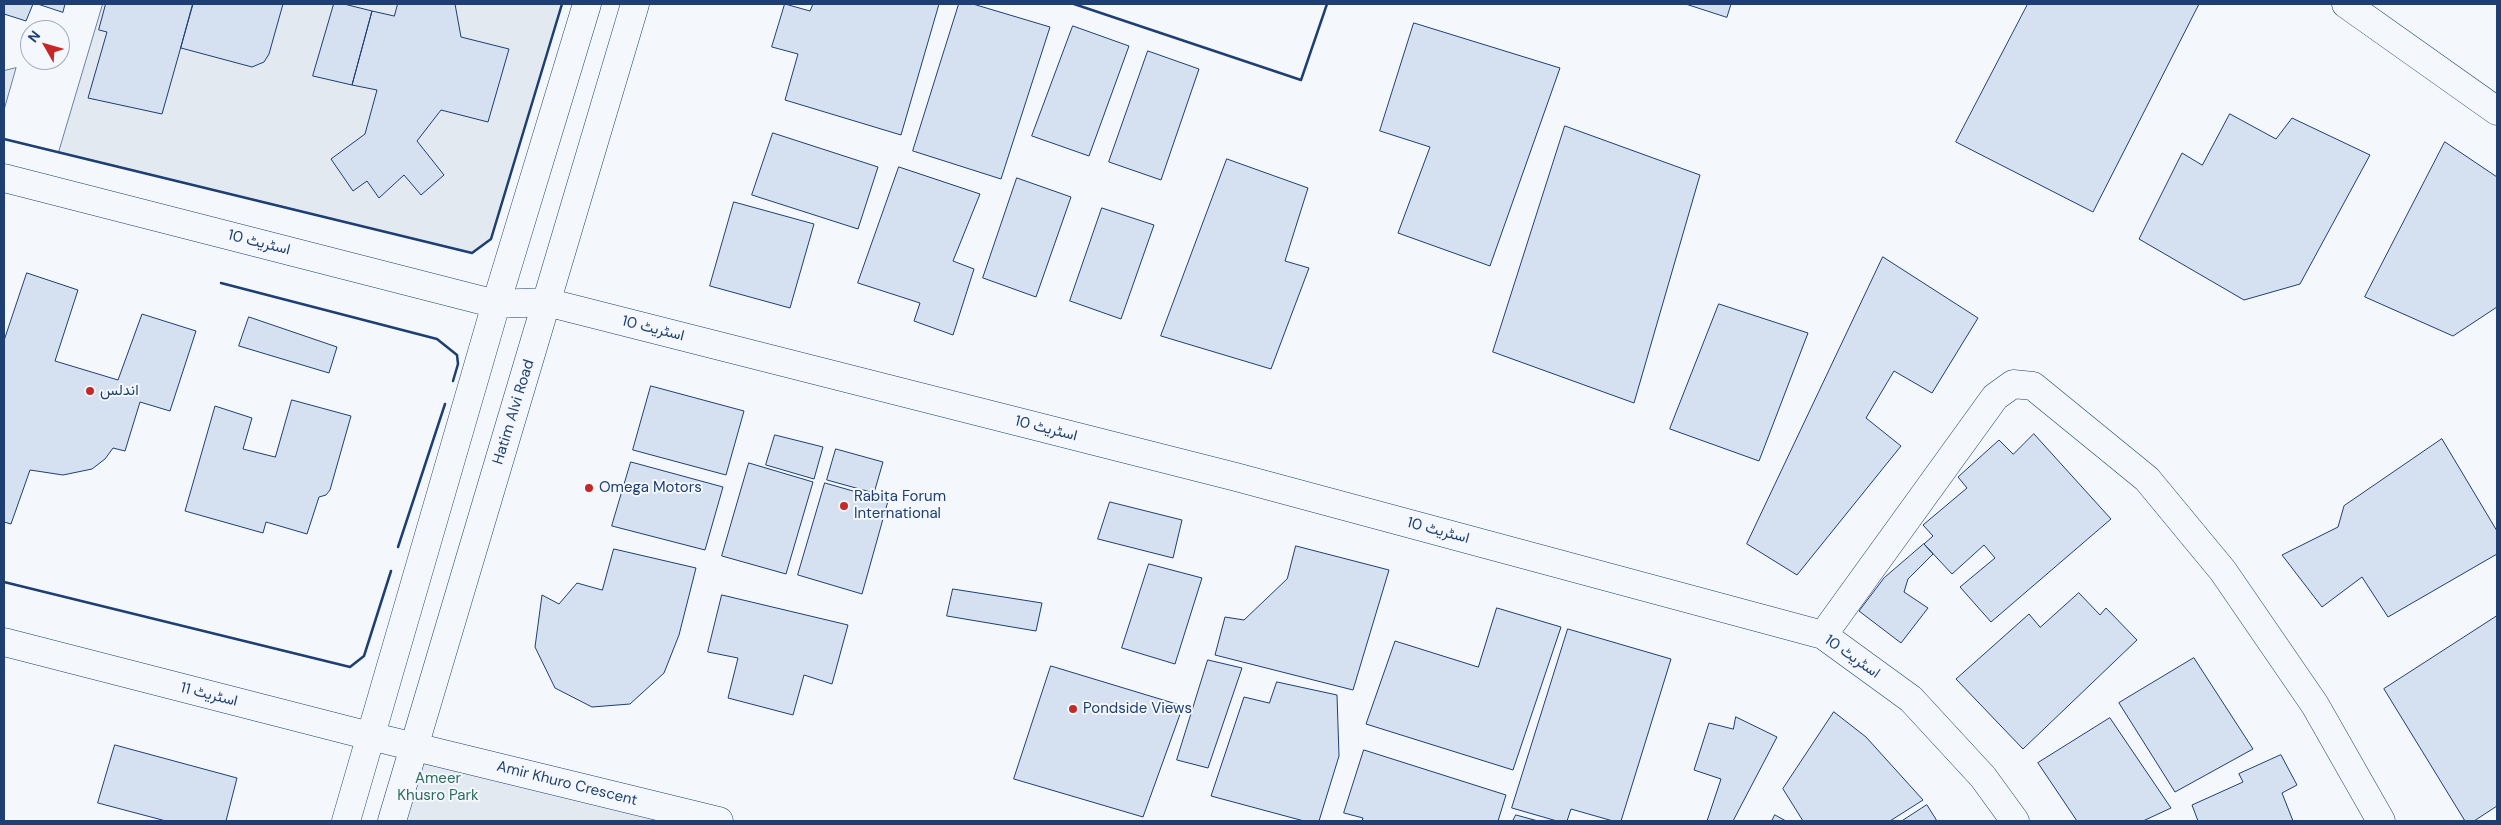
<!DOCTYPE html>
<meta charset="utf-8">
<style>
body{margin:0}
#map{position:relative;width:2501px;height:825px;overflow:hidden;background:#f4f7fb;font-family:"DM Sans",sans-serif}
canvas{display:block}
.frame{position:absolute;inset:0;border:5px solid #1d3f73;pointer-events:none}
.north{position:absolute;left:20px;top:20px;width:50px;height:50px;box-sizing:border-box;background:#f4f7fb;border:1px solid #9eadc5;border-radius:50%;rotate:308deg;font-size:14px;font-weight:700;line-height:20px;text-align:center;color:#1d3f73}
.north::after{content:'';display:block;margin:auto;width:18px;height:22px;background:#c62828;clip-path:polygon(50% 0,100% 100%,50% 72%,0 100%)}
</style>
<div id="map">
<canvas width="2501" height="825"></canvas>
<div class="frame"></div>
<div class="north">N</div>
</div>
<script>
const c = document.querySelector('canvas').getContext('2d');
c.lineJoin = 'round';
function paint(path, color) { c.fillStyle = color; c.fill(path, 'evenodd'); }
function strokePath(path, color, width, dash) { c.strokeStyle = color; c.lineWidth = width; c.lineCap = dash ? 'butt' : 'round'; c.setLineDash(dash || []); c.stroke(path); }
function label(font, color, halo, rows, align = 'center') {
  c.font = font + ' "DM Sans",Vazirmatn,sans-serif'; c.lineWidth = 4; c.setLineDash([]); c.textBaseline = 'middle'; c.strokeStyle = halo; c.fillStyle = color; for (const [text, x, y, turn = 0] of rows) {
    c.save(); c.translate(x, y); c.rotate((+turn || 0) * Math.PI / 180); c.textAlign = isNaN(turn) ? turn : align; if (halo) c.strokeText(text, 0, 0); c.fillText(text, 0, 0); c.restore();
  }
}
const green = new Path2D(`
 M103,4H562L491,239L472,253L59,152Z
 M16,68L4,110V71Z
 M414,747L719,821H392Z`);
paint(green, '#e3e9f0');
strokePath(green, '#687fa3', 1);
const building = new Path2D(`
 M4,4H33L26,21L4,14Z
 M38,4H65L63,12Z
 M106,4H193L162,114L88,98L107,32L99,30Z
 M193,4H283L269,54L264,62L252,67L181,48Z
 M334,4H344L372,11L352,85L313,76Z
 M398,4H455L461,37L509,49L488,122L441,110L417,141L444,175L421,195L404,175L379,198L367,181L353,191L331,159L365,134L377,90L352,85L372,11L394,16Z
 M785,4L810,11L813,4H939L901,135L785,100L798,54L772,47Z
 M959,4H973L1050,27L1001,179L913,151Z
 M1686,4H1731L1727,17Z
 M2028,4H2199L2093,212L1956,142Z
 M1414,23L1560,68L1490,266L1398,233L1430,147L1380,131Z
 M1073,26L1129,46L1089,156L1032,136Z
 M1148,51L1199,69L1161,180L1109,162Z
 M2230,114L2276,139L2292,118L2370,155L2300,284L2244,300L2139,239L2182,153L2202,165Z
 M1565,126L1700,175L1634,403L1493,352Z
 M773,133L878,167L858,229L752,195Z
 M2445,142L2497,177V307L2453,336L2365,297Z
 M1227,159L1308,188L1285,261L1309,268L1271,369L1161,336Z
 M899,167L980,194L953,261L974,269L953,335L914,321L920,303L858,283Z
 M1017,178L1071,197L1036,297L983,278Z
 M734,202L814,224L790,308L710,286Z
 M1102,208L1154,225L1121,319L1070,301Z
 M1883,257L1978,318L1932,393L1894,371L1866,418L1901,446L1797,575L1747,544Z
 M27,273L78,290L55,361L118,380L142,314L196,331L170,411L140,402L125,451L113,448L105,459L92,469L63,475L30,470L11,524L4,522V341Z
 M1719,304L1808,333L1759,461L1670,429Z
 M249,317L337,347L329,373L239,346Z
 M651,386L744,411L726,475L633,450Z
 M292,400L351,416L330,490L326,495L319,497L307,534L266,522L263,533L185,511L215,406L252,418L243,449L275,457Z
 M2034,434L2111,519L1991,622L1960,587L1995,558L1984,545L1952,574L1924,544L1933,536L1923,525L1967,488L1958,477L1999,440L2013,454Z
 M775,435L823,447L814,479L766,465Z
 M2442,439L2497,531V554L2388,617L2362,577L2322,607L2282,555L2338,527L2344,506Z
 M836,449L883,462L874,493L827,480Z
 M631,462L723,487L705,550L612,526Z
 M749,463L813,482L786,574L722,556Z
 M825,483L888,501L862,594L798,575Z
 M1110,502L1182,520L1173,558L1098,539Z
 M1924,544L1933,554L1908,579L1904,592L1928,608L1901,643L1859,611L1884,578Z
 M1296,546L1389,570L1353,690L1215,655L1225,617L1244,620L1287,579Z
 M614,549L696,568L679,635L664,673L630,704L592,707L555,688L535,647L542,595L559,604L577,583L602,590Z
 M1149,564L1202,578L1175,664L1122,648Z
 M953,589L1042,603L1036,631L947,616Z
 M2079,593L2100,615L2106,608L2137,640L2023,749L1956,679L2029,614L2040,627Z
 M722,595L848,625L832,684L804,675L793,715L728,698L738,658L708,652Z
 M1497,608L1561,627L1513,770L1366,724L1395,641L1478,667Z
 M2497,616V806L2474,821H2465L2384,689Z
 M1568,629L1671,659L1621,821H1613L1571,809L1567,821H1557L1512,808Z
 M2194,658L2253,749L2175,792L2119,703Z
 M1208,660L1242,668L1208,768L1177,760Z
 M1051,666L1183,706L1143,817L1014,779Z
 M1277,682L1337,695L1339,756L1319,821H1304L1211,796L1244,697L1269,703Z
 M1834,712L1866,737L1923,800L1890,821H1803L1783,789Z
 M1736,717L1777,737L1733,821H1707L1721,779L1694,770L1709,723L1733,729Z
 M2110,718L2171,808L2143,821H2077L2038,763Z
 M115,745L237,778L226,821H166L98,803Z
 M1364,750L1506,795L1498,821H1362L1363,818L1344,813Z
 M2281,755L2297,785L2282,793L2293,821H2198L2192,805L2243,782L2239,774Z
 M1927,805L1937,821H1902Z
 M1516,815L1538,821H1513Z
 M1775,815L1786,821H1772Z`);
paint(building, '#d5e0f0');
strokePath(building, '#1d3f73', 1);
const minor = new Path2D(`
 M2346,4L2497,111
 M4,178L496,304L546,302L1236,477L1823,635L1911,699L1983,777L2015,821
 M1823,635L1995,397L2013,384L2033,386L2147,479L2223,571L2315,705L2381,821
 M4,642L370,736L719,821
 M346,821L496,304L587,4
 M392,821L635,4`);
strokePath(minor, '#1d3f73', 29);
strokePath(minor, '#f4f7fb', 28);
strokePath(new Path2D(`
 M1074,4L1301,80L1327,4
 M4,139L472,253L491,239L562,4
 M221,283L437,339L457,355L458,364L453,381
 M398,547L445,404
 M4,582L350,667L364,656L391,571`), '#1d3f73', 2.5);
for (const [x, y, r, color] of [
 [90,391,5,"#c62828"],
 [589,488,5,"#c62828"],
 [844,506,5,"#c62828"],
 [1073,709,5,"#c62828"]
]) { const dot = new Path2D(); dot.arc(x, y, r, 0, 2 * Math.PI); c.fillStyle = color; c.fill(dot); strokePath(dot, '#f4f7fb', 2); }
label('15px', '#1d3f73', '#f4f7fb', [
 ["اسٹریٹ 10",259,243,14],
 ["اسٹریٹ 10",653,329,14],
 ["Hatim Alvi Road",514,412,-73],
 ["اسٹریٹ 10",1046,429,14],
 ["اسٹریٹ 10",1438,531,15],
 ["اسٹریٹ 10",1852,657,35],
 ["اسٹریٹ 11",209,695,14],
 ["Amir Khuro Crescent",567,784,14]
]);
label('15px', '#1d3f73', '#f4f7fb', [
 ["اندلس",100,391],
 ["Omega Motors",599,488],
 ["Rabita Forum",854,497],
 ["International",854,514],
 ["Pondside Views",1083,709]
], 'left');
label('15px', '#2c6c60', '#f4f7fb', [
 ["Ameer",438,779],
 ["Khusro Park",438,796]
]);
</script>
